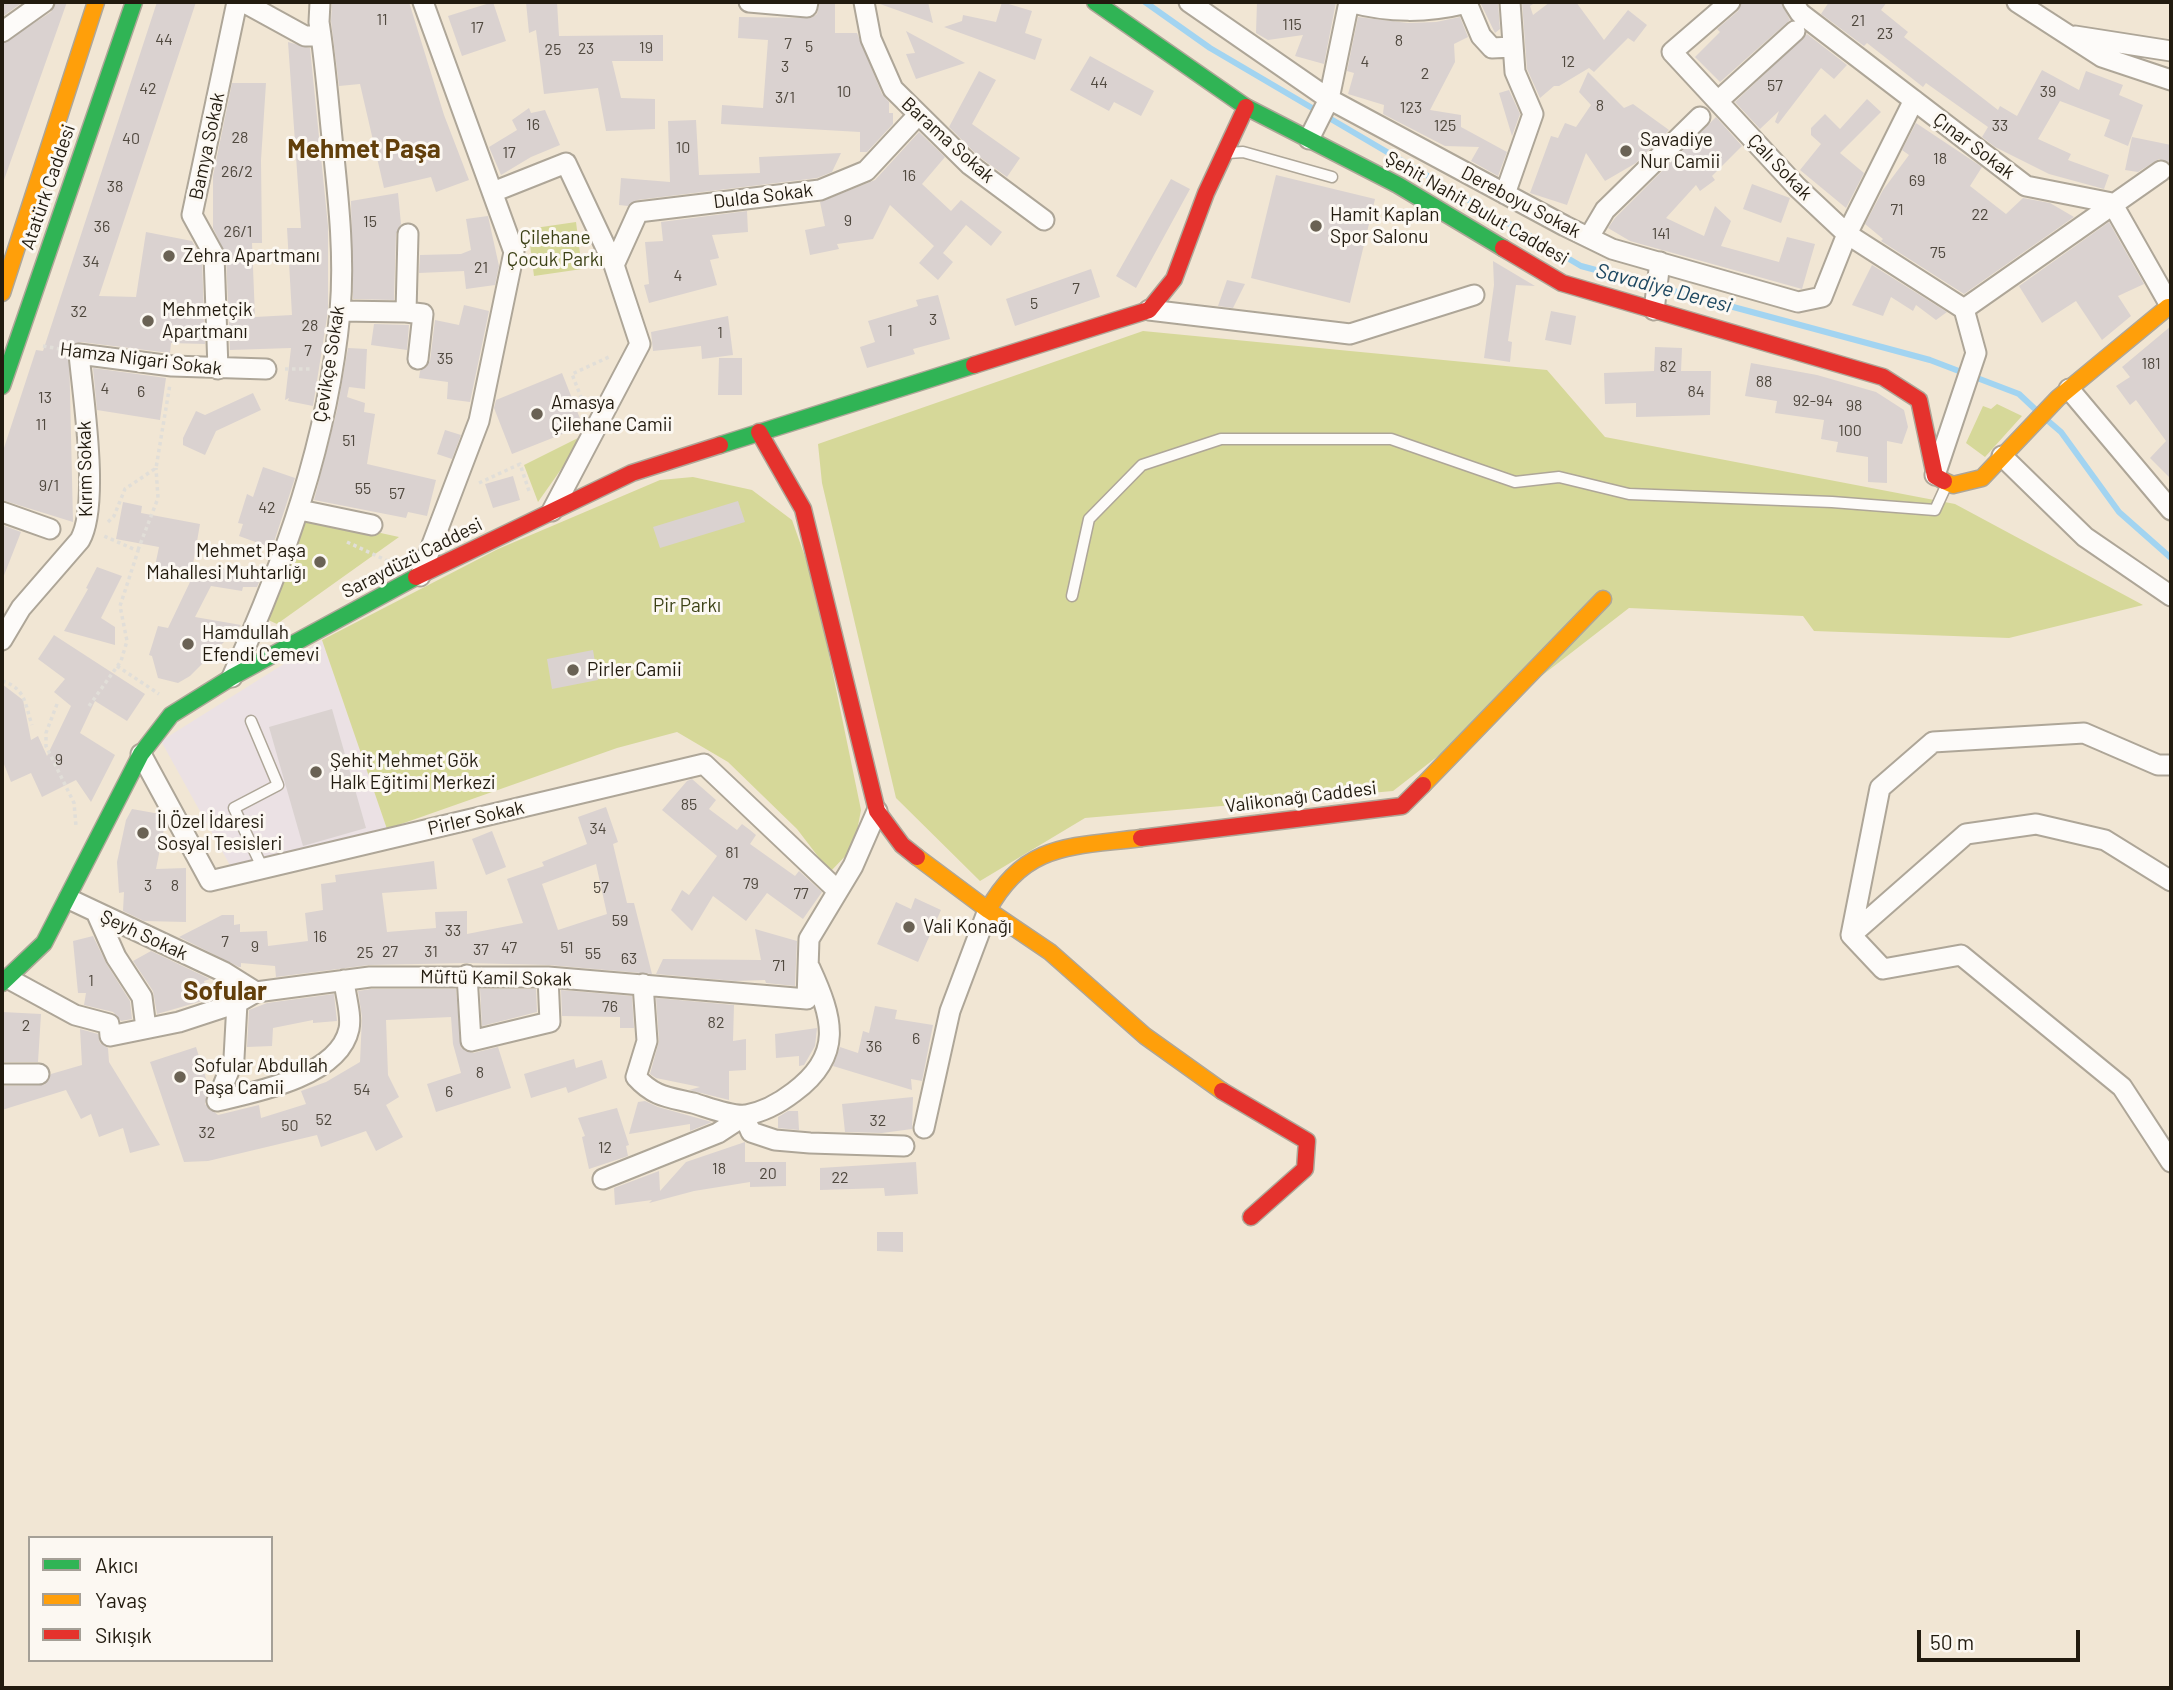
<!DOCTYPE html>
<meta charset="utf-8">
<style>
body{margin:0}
#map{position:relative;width:2173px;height:1690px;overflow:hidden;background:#f1e6d4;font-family:Barlow,sans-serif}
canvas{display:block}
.frame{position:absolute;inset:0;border:4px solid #221b0f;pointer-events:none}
.legend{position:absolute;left:28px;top:1536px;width:245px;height:126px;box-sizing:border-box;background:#fcf8f2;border:2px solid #a5a097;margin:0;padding:9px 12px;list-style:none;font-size:21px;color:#221b0f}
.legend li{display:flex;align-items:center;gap:14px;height:35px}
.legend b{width:35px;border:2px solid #a5a097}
.scale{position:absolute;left:1917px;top:1630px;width:163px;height:32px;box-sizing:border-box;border:4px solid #221b0f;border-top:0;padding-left:9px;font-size:21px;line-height:24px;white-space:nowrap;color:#221b0f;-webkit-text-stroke:5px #fcf8f2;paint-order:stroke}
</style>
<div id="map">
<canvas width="2173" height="1690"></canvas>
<div class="frame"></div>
<ul class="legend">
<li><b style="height:9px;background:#30b455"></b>Akıcı</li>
<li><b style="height:9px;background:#ff9f0a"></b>Yavaş</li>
<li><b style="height:9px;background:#e5322d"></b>Sıkışık</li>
</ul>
<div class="scale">50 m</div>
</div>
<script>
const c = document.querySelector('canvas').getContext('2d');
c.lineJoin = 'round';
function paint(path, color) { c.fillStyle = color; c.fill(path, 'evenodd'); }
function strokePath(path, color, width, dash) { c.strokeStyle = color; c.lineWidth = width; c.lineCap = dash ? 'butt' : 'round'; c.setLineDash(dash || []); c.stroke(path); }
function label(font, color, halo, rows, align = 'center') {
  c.font = font + ' Barlow,sans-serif'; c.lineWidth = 6; c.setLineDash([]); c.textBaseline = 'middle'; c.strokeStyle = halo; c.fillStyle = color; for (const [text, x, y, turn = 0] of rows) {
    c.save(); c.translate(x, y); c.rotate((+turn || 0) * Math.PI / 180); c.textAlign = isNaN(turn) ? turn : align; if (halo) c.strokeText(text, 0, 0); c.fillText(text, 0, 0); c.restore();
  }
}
paint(new Path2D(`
 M322,640L387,829L232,869L161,741Z`), '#ebe1e4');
paint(new Path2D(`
 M576,222L582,269L534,276L528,229Z
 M1143,331L1547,370L1605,437L1955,504L2143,605L2009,638L1814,631L1803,616L1629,608L1393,791L1085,818L980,881L896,798L822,483L818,444Z
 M1997,404L2022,416L1985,457L1966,443L1983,406L1991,409Z
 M586,434L538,502L524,465Z
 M693,477L752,490L792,520L814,582L861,810L854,847L830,872L797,829L728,762L677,732L617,748L387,829L322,640L498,549L660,480Z
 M303,516L399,537L277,624L264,618Z`), '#d6d899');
strokePath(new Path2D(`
 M1145,2L1210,48L1581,266L1930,360L2019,394L2036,410
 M2047,420L2061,432L2119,512L2171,558`), '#a2d4f1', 6);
paint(new Path2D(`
 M2,2H23L2,17Z
 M56,2H67L4,180H2V44L51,12Z
 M157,2H196L99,296L136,297L146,232L192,241L202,258L205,344L171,343L170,353L81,342L69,348L73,522L2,500V454L36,350L43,351Z
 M332,2H409L444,115L469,180L436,192L431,177L384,188L360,84L339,86L331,21Z
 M493,2L506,41L462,56L448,16Z
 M526,2H557L559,36L663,35V61H612L621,98L655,99V129L606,131L598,88L544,94L536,30L529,33Z
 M820,2H835V33H857L882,94L889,102V113H893V124L867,152H860V132L721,124L722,105L763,108L768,40L738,38L739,17L811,18L817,14Z
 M881,2H928L933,23L880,4Z
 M1002,2L1032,11L1025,33L1042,39L1035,60L944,27L962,21L963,15L996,22Z
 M1257,2H1336L1324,64L1295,56L1303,35L1268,40L1256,33Z
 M1480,2H1498L1500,29L1495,33Z
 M1522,2H1536L1530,6L1533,15L1550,2H1576L1604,40L1628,10L1647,25L1634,42L1628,38L1594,72L1589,68L1559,86H1554L1540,98L1527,69Z
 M1742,2H1781L1790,20L1720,82L1695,57L1720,32L1717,29L1738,11Z
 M1829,2H1887L1881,10L1908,32L1904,37L1998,110L2000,106L2017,116L2042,70L2079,90L2086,71L2123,85L2119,95L2143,105L2128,146L2104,136L2110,120L2060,101L2038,139L2071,154L2068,160L2109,175L2104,189L2049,174L1995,147L1982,137L1988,127L1926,83L1923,87L1867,43L1864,46L1821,14Z
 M1358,17L1408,23L1436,22L1460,17L1468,37L1454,44L1455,62L1430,110L1461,115V127L1507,152L1498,176L1471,161L1479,147L1445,146L1383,114L1384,105L1348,94L1354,73L1347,71Z
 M906,31L965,63L916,79L906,54L915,53Z
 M1807,34L1847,65L1834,79L1821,68L1778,124L1775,122L1779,111L1760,129L1735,102Z
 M288,42L310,48L328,226V311L313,406L288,401L289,398L285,400L291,348L230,350L226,255L213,228V176L232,83H266L261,160L262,243H252L255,317L292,315L287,228H301Z
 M1090,56L1154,91L1141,116L1114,102L1109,111L1070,90Z
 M979,71L996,80L972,124L1020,158L1007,177L978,156L949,127Z
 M1588,72L1624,108L1633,104L1669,130L1636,163L1605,181L1586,153L1567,205L1530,193L1551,136L1558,138L1565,123L1576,127L1591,105L1579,92Z
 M1509,90L1520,114L1512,136L1499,93Z
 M1867,99L1881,112L1840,153L1864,173L1846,208L1800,170L1821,144L1811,135V128L1825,114L1840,129Z
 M529,108L531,113L545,110L560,145L531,157L501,175L489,147L517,130L512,120Z
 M1716,117L1742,146L1712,176L1715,180L1700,191L1696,185L1666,218L1704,236L1715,206L1731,221L1721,246L1779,262L1787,237L1815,244L1802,289L1630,241L1608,228L1615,218Z
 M696,120L699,175L760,173L759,157L841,153L832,172L817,178L637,200L628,206L619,205L621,178L670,182L668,121Z
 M1916,123L1982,167L1970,186L2006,214L2023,198L2050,203L2074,217L1964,294L1881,241L1883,239L1865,224L1883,190L1909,155L1902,150Z
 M919,132L945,157L922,184L951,211L961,200L1002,232L991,246L966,225L943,253L953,262L938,280L919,263L934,246L890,205L873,239L837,244L839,249L810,255L805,230L825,226L820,202L875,180Z
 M2132,137L2171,145V164L2159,159L2138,172L2125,170Z
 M1276,175L1375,199L1350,303L1251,278Z
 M1171,179L1190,189L1136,288L1116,276Z
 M1752,184L1790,198L1781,223L1743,209Z
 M398,193L401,224L396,234L394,300L353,299L351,201Z
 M747,211L748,232L712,235L719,258L710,260L717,285L649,303L644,285L649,284L645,242L663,241L661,222Z
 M488,216L499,266L495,285L466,289L464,271L419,273L420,255L461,254L471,250L466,219Z
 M2109,222L2144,284L2118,296L2131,316L2102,340L2076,301L2042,323L2019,286Z
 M1493,261L1535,286L1516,285L1508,341L1512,342L1510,362L1484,358L1494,285Z
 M1872,265L1947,312L1936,320L1916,305L1913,311L1891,297L1883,316L1852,305Z
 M1091,269L1100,297L1015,326L1006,299Z
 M1227,280L1245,284L1233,308L1218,306Z
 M938,295L950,339L913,349L915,354L867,368L860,347L875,342L868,321L918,306L916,300Z
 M464,305L489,311L470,402L447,399L448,382L419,378L420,371L430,361L435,320L459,325Z
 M1551,311L1576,316L1571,345L1545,340Z
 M728,316L733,355L702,359L701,346L653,351L651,332Z
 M374,324L409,325L407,350L371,345Z
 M2171,326V479L2150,458L2166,441L2136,400L2130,405L2116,386L2130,377L2122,367Z
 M1655,347L1682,348L1681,371H1711L1710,415L1636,417V403L1605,404L1604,373L1654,371Z
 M348,348L367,349L365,389L349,387L347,397L365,403L364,412L375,414L367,464L436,480L427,516L408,512L406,518L314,500L337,410Z
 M719,358H742V395H718Z
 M1751,363L1817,375L1876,392L1904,410L1908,427L1902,444L1887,441V483L1868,482V457L1836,452L1838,442L1821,439L1824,420L1775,413L1777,401L1745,396Z
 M93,368L166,378L160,420L97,410Z
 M562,373L583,426L512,454L494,408L496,400Z
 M253,393L261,410L216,431L205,455L183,445V438L196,411L205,415Z
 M445,430L461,435L452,459L437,454Z
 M263,467L295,478L272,548L239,536L243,524L238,523L247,494L253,497Z
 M513,476L520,500L493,508L485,484Z
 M738,501L745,522L660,548L653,527Z
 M123,502L142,506L141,513L200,524L192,570L265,567L257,587H243L242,591L211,586L195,617L241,625L190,676L178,683L158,678L152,656L149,655L158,626L168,628L190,582L154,571L159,547L116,539Z
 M2,525L21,532L3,578L2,577Z
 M97,567L122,576L101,618L115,627V645L64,631L88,589L86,588Z
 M54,635L145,694L127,721L95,701L80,733L115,755L91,802L76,780L42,797L31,773L11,782L2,759V684L23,700L31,740L38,736L47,756L71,706L54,692L65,679L38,659Z
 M593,650L598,680L552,689L547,659Z
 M332,709L366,828L303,846L269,727Z
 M692,779L716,800L709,809L737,830L742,824L750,830L756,835L750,844L795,876L799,871L822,892L803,919L767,893L746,921L713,896L692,931L671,910L682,890L689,895L717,856L662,810L687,781Z
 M606,807L618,842L613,844L627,903H634L652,974L549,965L467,963L369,965L276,977L275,966L241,963V967H239L179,937L222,915H234V925L240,924V932L267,931L268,946L308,941L305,913L323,910L321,884L336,882L335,875L434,861L437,889L382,893L387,932L436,928L435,912L467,911V934L523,923L507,879L544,866L542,862L587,844L578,817ZM596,864L607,914L558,930L542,884Z
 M132,809L160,814L165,824L156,869L186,868V922L144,921L123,911L124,892L119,893L117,862L126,820Z
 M492,831L506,867L486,875L472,839Z
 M915,898L941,910L918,962L877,944L896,902L911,909Z
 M755,929L797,941L795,986L766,983L765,980L735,981L656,974L663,959L761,960Z
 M93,936L106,963L130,1001L132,1019L121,1021L113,1012L84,1005L86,993H78L73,941Z
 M151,951L210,979L204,981L209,999L157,1014L153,991L133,961Z
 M371,989H456L461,1048L473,1053L498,1047L511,1088L436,1112L427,1084L461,1073L453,1044L451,1017L386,1020L388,1075L399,1097L386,1105L403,1137L376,1151L366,1131L321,1147L317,1135L208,1161L184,1162L150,1062L196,1047L209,1088L205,1104L218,1115L259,1105L261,1118L306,1104L301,1091L326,1082L360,1062L362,1017L358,991Z
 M480,989H536L537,1012L482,1026Z
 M561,990L632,996L634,1028H620V1017L562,1016Z
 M334,994L337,1021L313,1023V1020L273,1028L272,1046L247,1047L249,1010L267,1003Z
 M656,998L734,1005L733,1041L746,1039V1070L729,1071V1100L689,1090L700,1087L656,1078L650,1074L659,1041Z
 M875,1006L897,1010L895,1019L933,1025L922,1081L911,1079L912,1090L833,1066L840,1047L858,1053L863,1031L869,1033Z
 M2,1012L41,1014L38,1062H2Z
 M817,1028L815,1046L804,1065L799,1066V1056L776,1058L775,1034Z
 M80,1029L98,1034L100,1043L108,1048L109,1062L160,1145L130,1153L123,1128L99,1137L91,1114L81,1119L66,1090L2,1110V1086L44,1085L51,1074L82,1065Z
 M574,1059L576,1068L602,1060L607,1078L568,1093L566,1087L531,1098L524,1074Z
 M913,1097L912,1129L882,1133L845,1132L842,1104Z
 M645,1101L658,1107L712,1122L690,1131V1124L629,1134L638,1102Z
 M617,1108L629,1145L626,1146L628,1156L589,1169L582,1137L585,1136L578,1118Z
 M788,1111H798L799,1130L778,1128V1117Z
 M745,1142V1162H786V1186L750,1187V1182L694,1191L649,1203L652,1200L615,1205L614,1188L659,1171L660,1191L686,1162Z
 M916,1162L918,1194L885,1196L884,1188L820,1190V1168Z
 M877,1232H903V1252L877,1251Z`), '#dad2d0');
const lane = new Path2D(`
 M1228,153L1243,152L1332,177
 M1072,596L1089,519L1142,465L1221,439H1391L1515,482L1559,477L1629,494L1832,502L1935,510L1946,486
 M251,721L278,785L234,808L263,869`);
const street = new Path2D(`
 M243,2L305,36H321
 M749,2L807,7L808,2
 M864,2L871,39L893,89L970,165L1044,220
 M1189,2L1329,99L1565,226L1612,249L1798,302L1822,297L1847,234L1914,100
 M1349,2C1390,13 1426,13 1467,3L1481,36L1492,48L1512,47
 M1730,2L1672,52L1797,187L1847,234L1964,309
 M1793,2L1800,13L2026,186L2112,203L2171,307
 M2017,2L2102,57L2171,80
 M2,32L44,2
 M2075,36L2171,51
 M1718,101L1795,31
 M1309,139L1329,99L1349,2
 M493,192L566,163L614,265L640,344L552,511
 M1505,194L1533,114L1515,72L1510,2
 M1589,237L1605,210L1700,117
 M614,265L638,212L820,190L866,171L918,115
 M1149,310L1350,334L1474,295
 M1654,310L1660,262
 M340,311L406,312L408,234
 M406,312L423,314L418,359
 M218,369L214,255L192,215L237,2
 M2069,389L2171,510
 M2002,456L2085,537L2171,596
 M1935,475L1976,353L1964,309L2161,171
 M300,510L372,525
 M2,512L50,529
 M420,576L479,421L514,252L423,2
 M2,640L21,608L80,540C100,504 83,398 79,354L172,366L266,369
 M232,677C285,561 328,441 340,312C345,254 338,196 332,138C328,99 325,60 319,22L320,2
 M141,754L210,881L704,764L838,891
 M2171,765H2158L2084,733L1933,742L1880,788L1851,935L1883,969L1961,955L2122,1087L2171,1162
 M69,899L224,972L256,992
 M96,912L116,957L142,997L146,1028
 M1851,935L1966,834L2036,824L2105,840L2171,881
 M467,975L471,1041L550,1022L548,977
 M9,979L75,1015L109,1024L110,1036L179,1022L237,1003L256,992L370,977H548L807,999L809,939L853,866L877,811
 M643,984L647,1041L636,1077C654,1097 668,1097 693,1103C707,1107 731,1117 746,1115C763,1112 781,1102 794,1092C844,1055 833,1018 810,968
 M237,1003L234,1058L217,1101C257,1092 339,1076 349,1029C352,1015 345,994 344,980
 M2,1074H39
 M924,1128L950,1011L988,910
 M603,1179L718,1133L744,1116L751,1132L775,1140L810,1143L904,1146`);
const fast = new Path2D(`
 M1095,2L1246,107L1398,185L1503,248
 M2,386L134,2
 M720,445L974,365
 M2,983L44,943L141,754L171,715L232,677L416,577`);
const slow = new Path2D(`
 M2,293L96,2
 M1944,481L1953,485L1982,478L2058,398L2168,307
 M1423,785L1603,599
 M917,857L988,910C1025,842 1072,847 1141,838
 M988,910L1050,952L1145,1036L1222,1091`);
const jam = new Path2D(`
 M1503,248L1562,283L1883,377L1919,400L1935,476L1944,481
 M974,365L1149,310L1174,279L1206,193L1246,107
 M759,432L803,509L877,811L902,845L917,857
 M416,577L632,473L720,445
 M1141,838L1402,806L1423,785
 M1222,1091L1307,1141L1305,1169L1251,1217`);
strokePath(lane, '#aea698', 13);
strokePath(street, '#aea698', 23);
strokePath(fast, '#aea698', 19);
strokePath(slow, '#aea698', 19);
strokePath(jam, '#aea698', 19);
strokePath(new Path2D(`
 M43,346L60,349
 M285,369H313
 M584,405L572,374L611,356
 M479,483L520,464L530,494
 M108,522L114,516L125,489L156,468L170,384
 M347,542L390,562
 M138,550L158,498L156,468
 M117,666L159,694
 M2,681C26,688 25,705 32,725
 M57,704L46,733V746L74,803L76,826
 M89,706L121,661L127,641L120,606L138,551L104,536`), '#e1ded8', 3.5, [3.5, 3.5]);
strokePath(lane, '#fdfbf9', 10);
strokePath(street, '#fdfbf9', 19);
strokePath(fast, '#30b455', 16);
strokePath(slow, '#ff9f0a', 16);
strokePath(jam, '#e5322d', 16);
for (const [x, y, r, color] of [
 [1626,151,7,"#6a6254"],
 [1316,226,7,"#6a6254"],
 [169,256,7,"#6a6254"],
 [148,321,7,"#6a6254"],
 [537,414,7,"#6a6254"],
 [320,562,7,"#6a6254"],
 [188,644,7,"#6a6254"],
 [573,670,7,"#6a6254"],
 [316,772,7,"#6a6254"],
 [143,833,7,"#6a6254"],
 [909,927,7,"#6a6254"],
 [180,1077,7,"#6a6254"]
]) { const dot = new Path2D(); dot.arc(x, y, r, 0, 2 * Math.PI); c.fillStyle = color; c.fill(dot); strokePath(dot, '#fcf8f2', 2.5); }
label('16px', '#50493f', null, [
 ["11",382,20],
 ["21",1858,21],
 ["115",1292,25],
 ["17",477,28],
 ["23",1885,34],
 ["44",164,40],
 ["8",1399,41],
 ["7",788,44],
 ["5",809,47],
 ["19",646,48],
 ["23",586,49],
 ["25",553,50],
 ["4",1365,62],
 ["12",1568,62],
 ["3",785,67],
 ["2",1425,74],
 ["44",1099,83],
 ["57",1775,86],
 ["42",148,89],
 ["10",844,92],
 ["39",2048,92],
 ["3/1",785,98],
 ["8",1600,106],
 ["123",1411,108],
 ["16",533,125],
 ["125",1445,126],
 ["33",2000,126],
 ["28",240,138],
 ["40",131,139],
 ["10",683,148],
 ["17",509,153],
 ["18",1940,159],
 ["26/2",237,172],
 ["16",909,176],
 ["69",1917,181],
 ["38",115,187],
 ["71",1897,210],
 ["22",1980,215],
 ["9",848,221],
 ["15",370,222],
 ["36",102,227],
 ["26/1",238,232],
 ["141",1661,234],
 ["75",1938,253],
 ["34",91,262],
 ["21",481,268],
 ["4",678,276],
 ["7",1076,289],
 ["5",1034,304],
 ["32",79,312],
 ["3",933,320],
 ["28",310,326],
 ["1",890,331],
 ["1",720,333],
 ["7",308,351],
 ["35",445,359],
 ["181",2151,364],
 ["82",1668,367],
 ["88",1764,382],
 ["4",105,389],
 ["6",141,392],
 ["84",1696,392],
 ["13",45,398],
 ["92-94",1813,401],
 ["98",1854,406],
 ["11",41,425],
 ["100",1850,431],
 ["51",349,441],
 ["9/1",49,486],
 ["55",363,489],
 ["57",397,494],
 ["42",267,508],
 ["9",59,760],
 ["85",689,805],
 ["34",598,829],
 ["81",732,853],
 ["79",751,884],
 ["3",148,886],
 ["8",175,886],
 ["57",601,888],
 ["77",801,894],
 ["59",620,921],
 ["33",453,931],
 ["16",320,937],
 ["7",225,942],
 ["9",255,947],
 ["47",509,948],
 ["51",567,948],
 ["37",481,950],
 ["27",390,952],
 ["31",431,952],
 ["25",365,953],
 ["55",593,954],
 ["63",629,959],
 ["71",779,966],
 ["1",91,981],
 ["76",610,1007],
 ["82",716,1023],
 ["2",26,1026],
 ["6",916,1039],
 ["36",874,1047],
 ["8",480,1073],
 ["54",362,1090],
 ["6",449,1092],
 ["52",324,1120],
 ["32",878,1121],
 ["50",290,1126],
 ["32",207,1133],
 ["12",605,1148],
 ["18",719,1169],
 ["20",768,1174],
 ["22",840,1178]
]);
label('19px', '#221b0f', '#fcf8f2', [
 ["Barama Sokak",948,140,42],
 ["Bamya Sokak",207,146,-78],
 ["Çınar Sokak",1974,146,37],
 ["Çalı Sokak",1780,167,46],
 ["Atatürk Caddesi",48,187,-71],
 ["Dulda Sokak",763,196,-7],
 ["Dereboyu Sokak",1521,202,28],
 ["Şehit Nahit Bulut Caddesi",1477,208,30],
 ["Hamza Nigari Sokak",141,359,7],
 ["Çevikçe Sokak",329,364,-81],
 ["Kırım Sokak",85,469,-91],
 ["Saraydüzü Caddesi",412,558,-27],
 ["Valikonağı Caddesi",1301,797,-7],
 ["Pirler Sokak",476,818,-13],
 ["Şeyh Sokak",144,935,25],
 ["Müftü Kamil Sokak",496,978,1]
]);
label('19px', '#221b0f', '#fcf8f2', [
 ["Savadiye",1640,140],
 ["Nur Camii",1640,162],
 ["Hamit Kaplan",1330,215],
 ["Spor Salonu",1330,237],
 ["Zehra Apartmanı",183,256],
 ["Mehmetçik",162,310],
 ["Apartmanı",162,332],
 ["Amasya",551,403],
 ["Çilehane Camii",551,425],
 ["Mehmet Paşa",306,551,"right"],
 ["Mahallesi Muhtarlığı",306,573,"right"],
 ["Hamdullah",202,633],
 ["Efendi Cemevi",202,655],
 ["Pirler Camii",587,670],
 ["Şehit Mehmet Gök",330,761],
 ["Halk Eğitimi Merkezi",330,783],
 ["İl Özel İdaresi",157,822],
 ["Sosyal Tesisleri",157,844],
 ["Vali Konağı",923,927],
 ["Sofular Abdullah",194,1066],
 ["Paşa Camii",194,1088]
], 'left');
label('19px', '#3d4217', '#fcf8f2', [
 ["Çilehane",555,238],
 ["Çocuk Parkı",555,260],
 ["Pir Parkı",687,606]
]);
label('italic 21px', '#1e4861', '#fcf8f2', [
 ["Savadiye Deresi",1664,288,15]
]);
label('bold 26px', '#623f0b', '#fcf8f2', [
 ["Mehmet Paşa",364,149],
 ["Sofular",225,991]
]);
</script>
